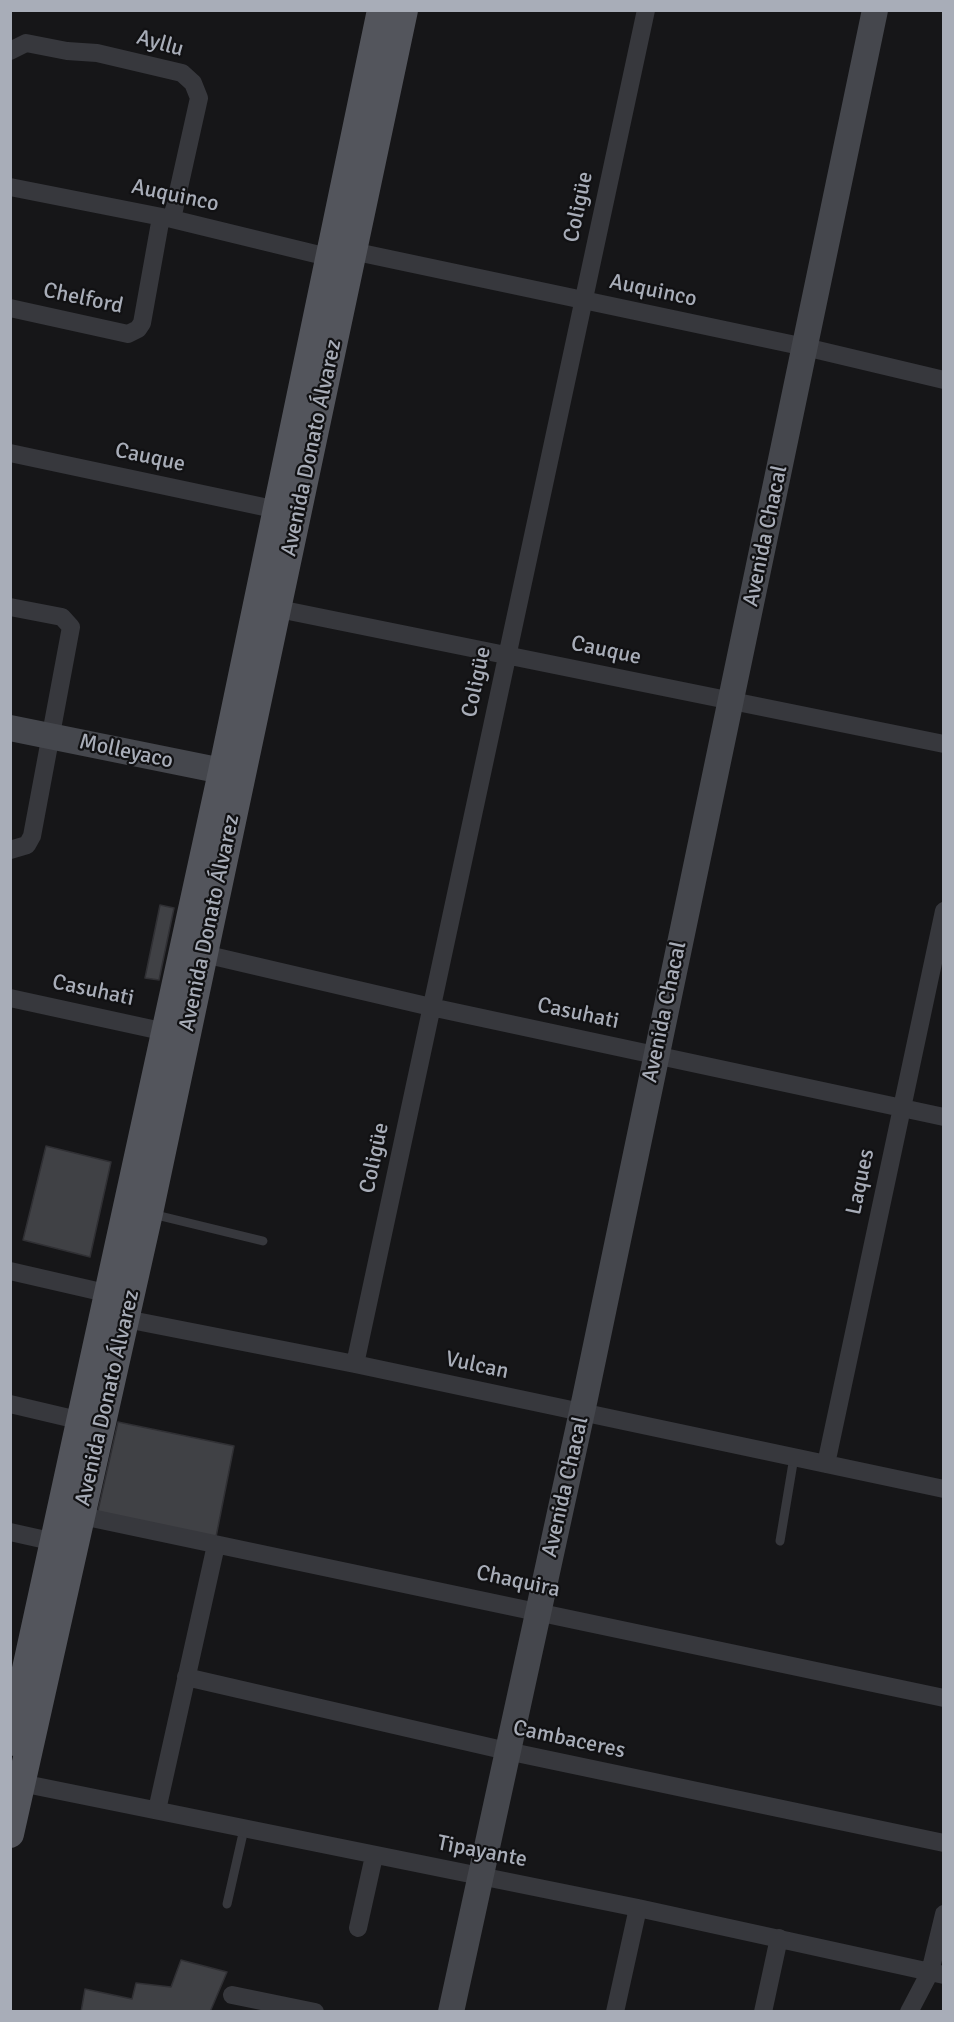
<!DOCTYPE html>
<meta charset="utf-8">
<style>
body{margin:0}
#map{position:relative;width:954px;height:2022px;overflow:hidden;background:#161618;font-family:Signika,sans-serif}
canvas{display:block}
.frame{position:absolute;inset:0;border:12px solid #a8adb8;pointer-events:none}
</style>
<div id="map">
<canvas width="954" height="2022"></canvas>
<div class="frame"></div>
</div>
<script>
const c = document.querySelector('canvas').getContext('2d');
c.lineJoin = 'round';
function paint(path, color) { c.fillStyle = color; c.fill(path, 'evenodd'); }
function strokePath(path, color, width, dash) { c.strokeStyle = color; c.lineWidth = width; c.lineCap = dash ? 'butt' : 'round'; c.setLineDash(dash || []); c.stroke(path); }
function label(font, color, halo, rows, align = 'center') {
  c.font = font + ' Signika,sans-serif'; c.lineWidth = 4.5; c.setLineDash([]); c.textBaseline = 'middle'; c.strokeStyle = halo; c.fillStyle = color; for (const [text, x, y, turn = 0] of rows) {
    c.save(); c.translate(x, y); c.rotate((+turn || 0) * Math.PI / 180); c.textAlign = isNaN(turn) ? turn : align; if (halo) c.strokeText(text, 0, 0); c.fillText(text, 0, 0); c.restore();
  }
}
const building = new Path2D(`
 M160,905L174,908L159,980L145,978Z
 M46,1146L111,1162L90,1257L23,1240Z
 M118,1422L234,1446L216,1537L97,1515Z
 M181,1960L227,1972L210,2012H81L85,1989L132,1999L136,1983L171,1987Z`);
paint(building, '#404145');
strokePath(building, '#303034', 1.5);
strokePath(new Path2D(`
 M152,1214L263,1241
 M780,1541L794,1457
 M227,1904L244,1829`), '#37383d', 9);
strokePath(new Path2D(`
 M10,51L26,43L67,51L97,53L182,73L193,83L199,98L172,219
 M10,187L172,219L328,257
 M352,251L805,347L944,380
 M10,308L128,334L138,329L142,323L161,217
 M10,453L278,510
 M10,607L62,617L71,627L32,836L27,845L10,850
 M269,607L944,744
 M204,954L431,1007L944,1117
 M10,998L166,1032
 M10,1271L97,1291C113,1299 120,1314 136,1321L355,1364L944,1489
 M355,1364L646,10
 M10,1404L82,1421
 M826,1464L944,911
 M82,1516L944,1698
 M10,1532L64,1544
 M186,1677L507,1751L944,1843
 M11,1781L638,1908L944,1975
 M157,1810L216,1545
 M358,1928L374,1856
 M232,1995L315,2012
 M615,2012L638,1908
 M763,2012L779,1938
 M909,2012L930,1972L944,1914`), '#37383d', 18);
strokePath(new Path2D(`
 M10,728L242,775
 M451,2012L585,1398L875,10`), '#45474d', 26);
strokePath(new Path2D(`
 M10,1742L222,772L381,10
 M10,1834L149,1213L404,10`), '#53555c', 28);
label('22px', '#a8adb8', '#111113', [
 ["Ayllu",160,44,16],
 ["Auquinco",175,196,12],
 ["Coligüe",579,207,-78],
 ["Auquinco",653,291,12],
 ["Chelford",83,299,12],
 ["Avenida Donato Álvarez",312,448,-78],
 ["Cauque",150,458,12],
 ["Avenida Chacal",766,536,-78],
 ["Cauque",606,651,12],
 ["Coligüe",477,682,-78],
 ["Molleyaco",126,752,12],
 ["Avenida Donato Álvarez",210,923,-78],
 ["Casuhati",93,991,12],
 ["Avenida Chacal",665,1012,-78],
 ["Casuhati",578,1014,12],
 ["Coligüe",375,1158,-78],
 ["Laques",861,1182,-78],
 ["Vulcan",477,1366,12],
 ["Avenida Donato Álvarez",108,1398,-77],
 ["Avenida Chacal",566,1487,-77],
 ["Chaquira",518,1582,12],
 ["Cambaceres",569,1740,12],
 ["Tipayante",482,1852,11]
]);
</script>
